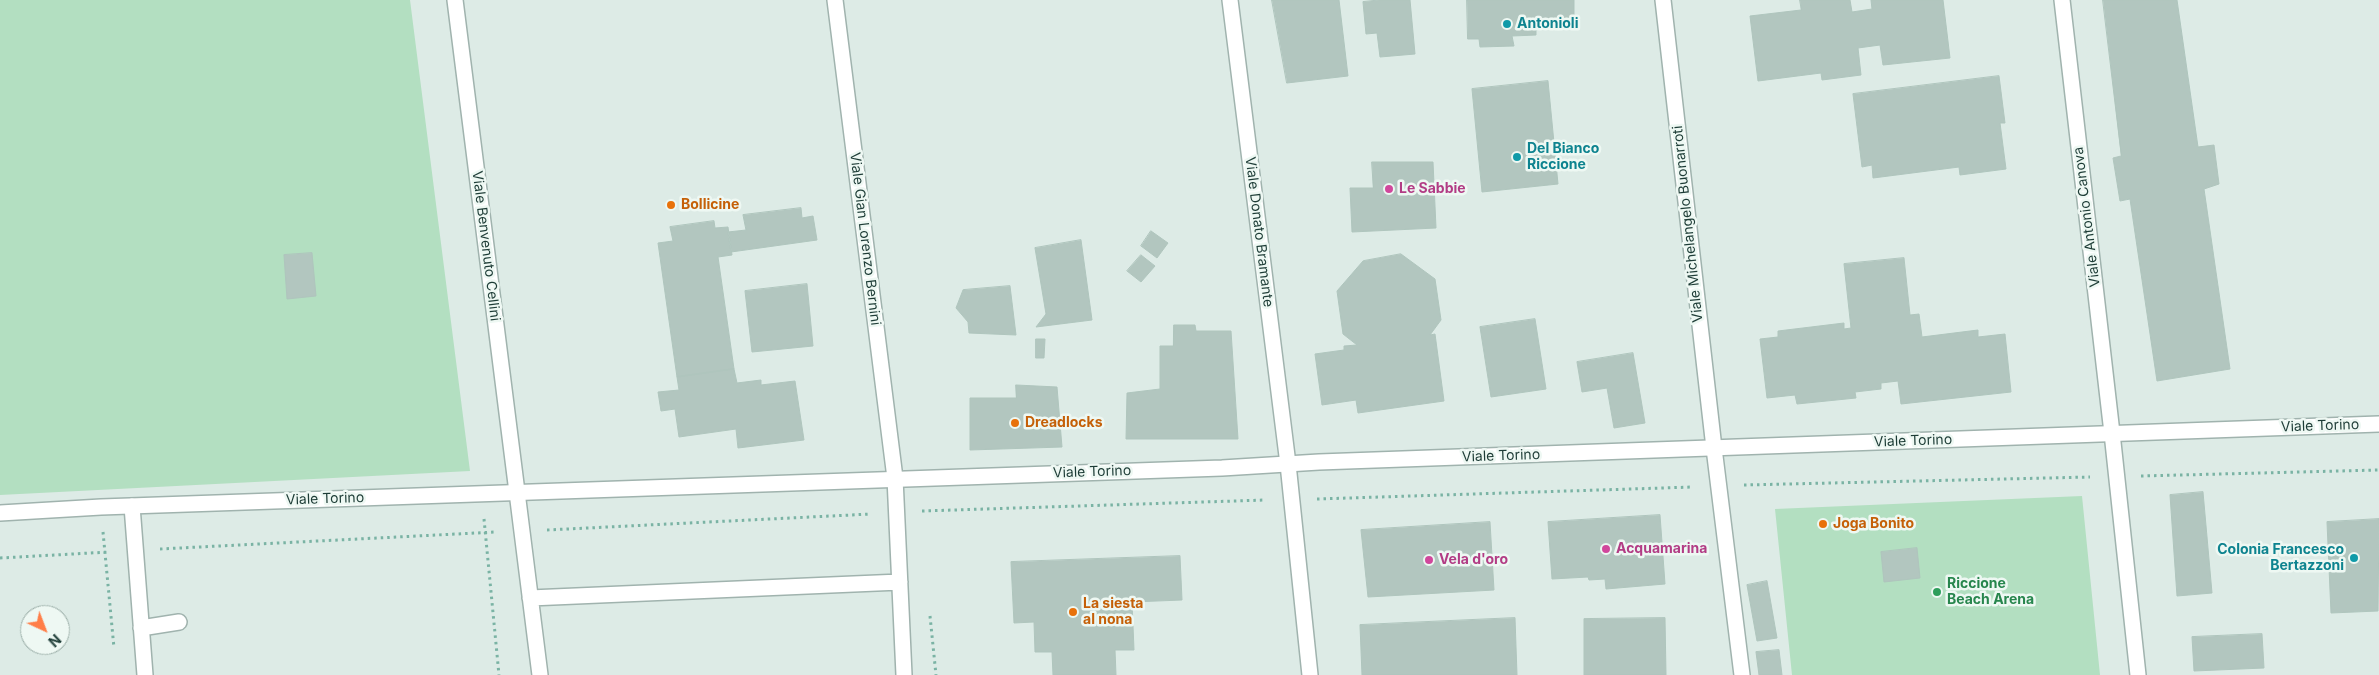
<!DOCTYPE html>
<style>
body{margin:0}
#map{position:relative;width:2379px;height:675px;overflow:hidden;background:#ddebe6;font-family:Inter,sans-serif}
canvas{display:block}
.north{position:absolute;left:20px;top:605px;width:50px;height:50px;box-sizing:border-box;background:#eef8f3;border:1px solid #9aada7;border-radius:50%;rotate:137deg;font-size:14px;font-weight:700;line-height:20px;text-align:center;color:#1d3c36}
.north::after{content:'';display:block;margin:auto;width:18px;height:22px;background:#ff7e48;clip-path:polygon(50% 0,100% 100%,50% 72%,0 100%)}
</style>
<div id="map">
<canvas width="2379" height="675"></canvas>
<div class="north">N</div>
</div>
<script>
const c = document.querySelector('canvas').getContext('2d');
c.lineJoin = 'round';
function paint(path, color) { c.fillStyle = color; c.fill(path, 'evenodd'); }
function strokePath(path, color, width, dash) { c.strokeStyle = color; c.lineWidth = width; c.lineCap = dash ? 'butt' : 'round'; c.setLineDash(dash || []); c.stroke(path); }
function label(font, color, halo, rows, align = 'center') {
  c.font = font + ' Inter,sans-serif'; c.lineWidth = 5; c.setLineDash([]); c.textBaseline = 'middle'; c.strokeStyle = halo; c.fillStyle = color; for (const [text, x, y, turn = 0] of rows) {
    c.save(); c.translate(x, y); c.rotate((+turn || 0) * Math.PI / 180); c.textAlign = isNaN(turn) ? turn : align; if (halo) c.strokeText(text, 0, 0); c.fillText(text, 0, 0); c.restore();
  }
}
paint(new Path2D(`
 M0,0H410L470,471L0,495Z
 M2082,496L2100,675H1792L1775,509Z`), '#b3dfc1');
const building = new Path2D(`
 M1272,0H1339L1348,76L1287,83Z
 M1379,0H1410L1415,54L1380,57L1377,33L1366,34L1363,2Z
 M1467,0H1574V17L1556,18V23L1536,24V35L1512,36L1514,46L1480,47L1479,39H1468Z
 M1800,0H1850L1852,12L1872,9L1871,0H1943L1950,58L1883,65L1880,45L1858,48L1861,75L1822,80L1821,73L1758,81L1750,16L1801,10Z
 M2103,0H2177L2198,147L2214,145L2219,184L2204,189L2230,369L2157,381L2130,199L2120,201L2113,158L2121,156Z
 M1999,76L2005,123H2000L2006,169L1960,175L1959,167L1873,178L1872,165L1862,167L1853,94Z
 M1548,81L1558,184L1482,192L1472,89Z
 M1372,162H1433L1436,228L1352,232L1350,188H1373Z
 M801,208L802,218L813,216L817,240L731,252L728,232L746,230L743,215Z
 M714,221L715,228L728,227L732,255L718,257L734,369L677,377L658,243L673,241L670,227Z
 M1151,231L1168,243L1157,258L1141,246Z
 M1081,240L1092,320L1036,327L1046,314L1035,248Z
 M312,253L316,296L287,299L284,255Z
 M1401,254L1435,279L1441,320L1430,335L1435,334L1444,401L1358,413L1356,400L1322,405L1315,354L1344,350V346L1357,345L1343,334L1337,291L1363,261Z
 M1141,255L1155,266L1141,282L1127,271Z
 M1904,258L1910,315L1919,314L1922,337L1978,330V337L2005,334L2011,392L1901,404L1898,381L1881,383V389L1855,392L1856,398L1797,404L1795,395L1767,398L1760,339L1778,337V331L1844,323V329L1851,328L1844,264Z
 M807,284L813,346L752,352L745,291Z
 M1010,286L1016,335L969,333L968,322L956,308L963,290Z
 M1535,319L1546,389L1491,397L1480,327Z
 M1174,325H1195L1196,331H1231L1238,439H1126L1127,393L1160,389V346H1173Z
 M1036,339H1045L1044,358H1036Z
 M1633,353L1645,423L1614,428L1607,388L1582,392L1577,362Z
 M734,369L737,383L761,380V385L795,381L804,440L738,448L736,429L679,437L675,409L661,411L658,392L679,390L677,377Z
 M1016,385L1057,387L1062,447L970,450V398H1016Z
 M2203,492L2212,593L2177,596L2170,495Z
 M1660,515L1665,584L1606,589L1605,579L1589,580L1588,577L1552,579L1548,522Z
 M2379,519L2378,611L2331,613L2327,522Z
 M1490,522L1494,590L1368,597L1361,530Z
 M1917,548L1920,578L1884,582L1881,552Z
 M1180,556L1182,600L1132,602L1134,650H1115L1116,675H1053L1052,652H1035L1034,622L1014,623L1011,562Z
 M1767,581L1777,638L1757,641L1747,585Z
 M1515,618L1517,675H1362L1360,625Z
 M1665,618L1666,675H1584V619Z
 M2262,634L2264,668L2194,671L2192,637Z
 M1779,650L1782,675H1759L1756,652Z`);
paint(building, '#b2c6bf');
strokePath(building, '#afc5bd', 1);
const service = new Path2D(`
 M2112,433L2138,675
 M1714,448L1742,675
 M1288,464L1310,675
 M895,478L904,675
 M517,492L540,675
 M132,506L145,675
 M530,598L900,582
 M141,628L179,622`);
const minor = new Path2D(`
 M455,0L517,492
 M835,0L895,478
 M1230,0L1288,464
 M1663,0L1714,448
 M2062,0L2112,433`);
const tertiary = new Path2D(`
 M0,513L101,507L1222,468L1319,462L2379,424`);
strokePath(service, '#a0b3ae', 18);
strokePath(minor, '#a0b3ae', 18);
strokePath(tertiary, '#a0b3ae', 18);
strokePath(new Path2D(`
 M2141,476L2379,470
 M1744,485L2090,477
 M1317,499L1693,487
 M922,511L1266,500
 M484,519L499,675
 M547,530L871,514
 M103,532L114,648
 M160,549L496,532
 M0,558L109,552
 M930,616L936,675`), '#7ab3a4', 3, [2.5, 4]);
strokePath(service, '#fff', 15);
strokePath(minor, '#fff', 15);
strokePath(tertiary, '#fff', 15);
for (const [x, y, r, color] of [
 [1507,24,5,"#0f9aa8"],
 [1517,157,5,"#0f9aa8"],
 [1389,189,5,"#d1479c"],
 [671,205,5,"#e8710a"],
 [1015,423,5,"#e8710a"],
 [1823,524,5,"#e8710a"],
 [1606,549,5,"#d1479c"],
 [2354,558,5,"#0f9aa8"],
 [1429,560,5,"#d1479c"],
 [1937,592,5,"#2e9e5b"],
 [1073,612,5,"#e8710a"]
]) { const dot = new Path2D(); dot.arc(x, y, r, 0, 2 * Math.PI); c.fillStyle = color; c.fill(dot); strokePath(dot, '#eef8f3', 2); }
label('bold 14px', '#0d838f', '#eef8f3', [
 ["Antonioli",1517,24],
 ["Del Bianco",1527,149],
 ["Riccione",1527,165],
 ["Colonia Francesco",2344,550,"right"],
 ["Bertazzoni",2344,566,"right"]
], 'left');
label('bold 14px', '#b23c85', '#eef8f3', [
 ["Le Sabbie",1399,189],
 ["Acquamarina",1616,549],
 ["Vela d'oro",1439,560]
], 'left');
label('bold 14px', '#c56008', '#eef8f3', [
 ["Bollicine",681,205],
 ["Dreadlocks",1025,423],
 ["Joga Bonito",1833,524],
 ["La siesta",1083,604],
 ["al nona",1083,620]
], 'left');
label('14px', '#1d3c36', '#eef8f3', [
 ["Viale Antonio Canova",2087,217,-97],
 ["Viale Michelangelo Buonarroti",1688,224,-96],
 ["Viale Donato Bramante",1259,232,83],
 ["Viale Gian Lorenzo Bernini",865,239,83],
 ["Viale Benvenuto Cellini",486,246,83],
 ["Viale Torino",2320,426,-2],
 ["Viale Torino",1913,441,-2],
 ["Viale Torino",1501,456,-2],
 ["Viale Torino",1092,472,-2],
 ["Viale Torino",325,499,-2]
]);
label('bold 14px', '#27864d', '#eef8f3', [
 ["Riccione",1947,584],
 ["Beach Arena",1947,600]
], 'left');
</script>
